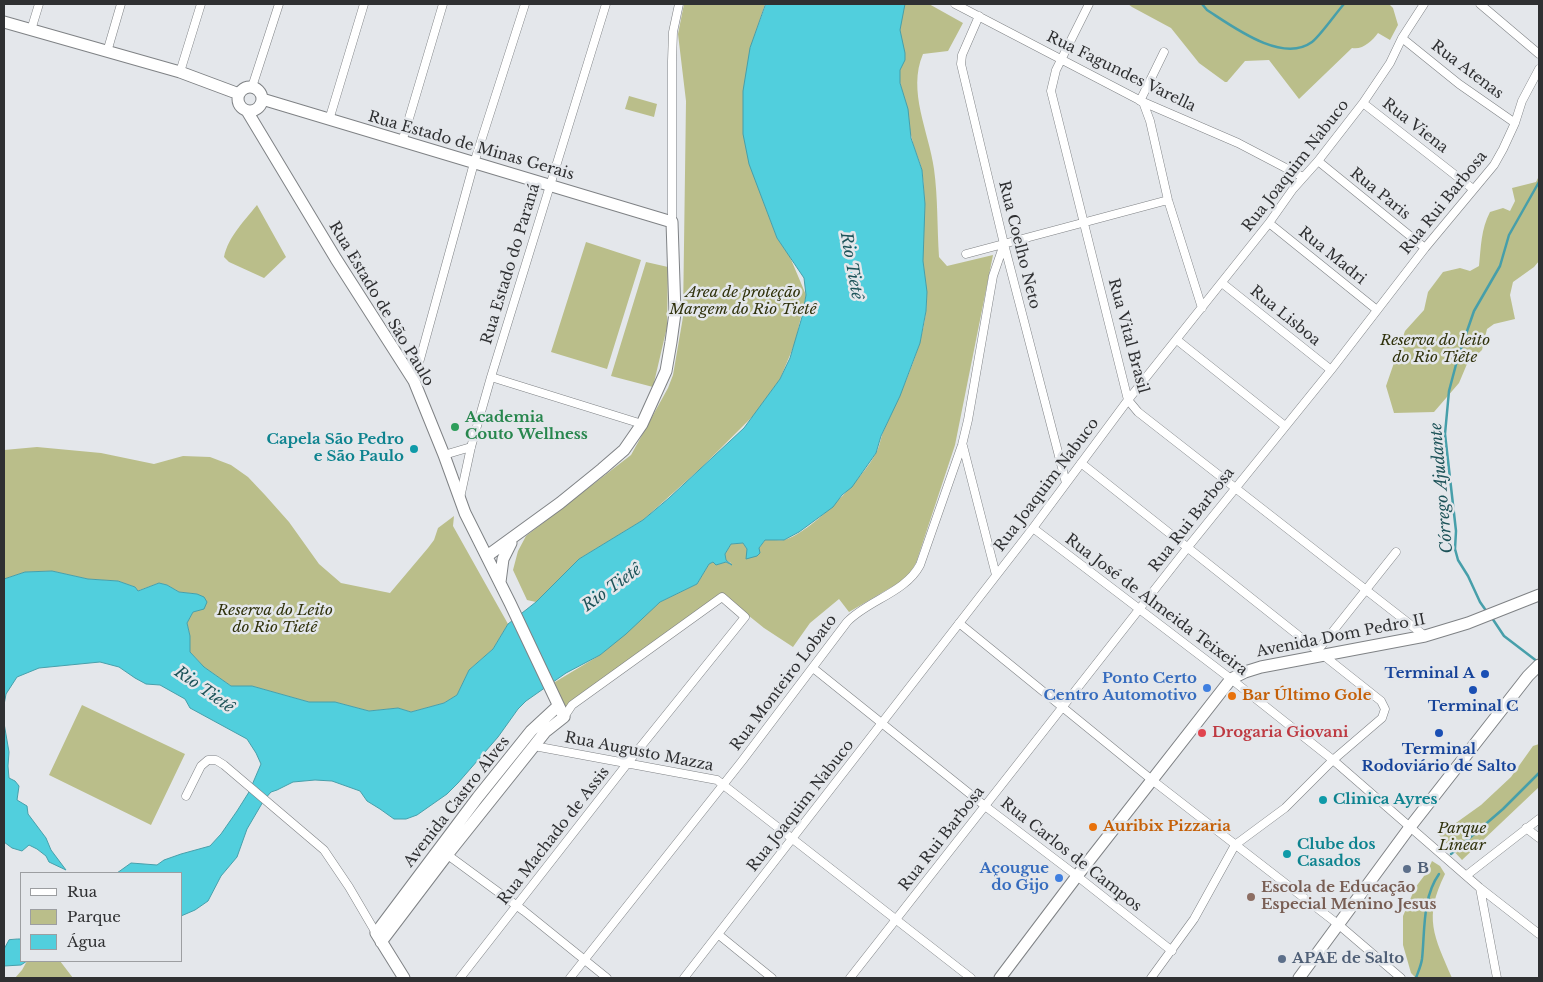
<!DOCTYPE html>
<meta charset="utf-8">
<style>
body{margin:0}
#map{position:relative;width:1543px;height:982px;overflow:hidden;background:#e4e7eb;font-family:"Libre Baskerville",serif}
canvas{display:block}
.frame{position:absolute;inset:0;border:5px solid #2f3032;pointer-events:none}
.legend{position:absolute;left:20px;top:872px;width:162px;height:90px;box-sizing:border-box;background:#e4e7eb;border:1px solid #9c9ea1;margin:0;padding:6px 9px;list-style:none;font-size:15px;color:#2f3032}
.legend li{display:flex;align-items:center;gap:10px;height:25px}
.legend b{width:25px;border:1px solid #9c9ea1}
</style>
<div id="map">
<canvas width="1543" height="982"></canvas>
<div class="frame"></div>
<ul class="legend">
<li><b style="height:6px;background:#fff"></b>Rua</li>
<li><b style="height:14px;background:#babe8a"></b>Parque</li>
<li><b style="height:14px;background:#51cfdd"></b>Água</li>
</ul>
</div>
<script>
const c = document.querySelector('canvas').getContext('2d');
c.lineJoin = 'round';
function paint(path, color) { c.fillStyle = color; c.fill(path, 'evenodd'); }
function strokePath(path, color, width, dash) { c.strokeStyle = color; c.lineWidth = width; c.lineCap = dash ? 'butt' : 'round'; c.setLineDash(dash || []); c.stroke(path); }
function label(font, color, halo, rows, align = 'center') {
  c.font = font + ' "Libre Baskerville",serif'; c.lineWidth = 5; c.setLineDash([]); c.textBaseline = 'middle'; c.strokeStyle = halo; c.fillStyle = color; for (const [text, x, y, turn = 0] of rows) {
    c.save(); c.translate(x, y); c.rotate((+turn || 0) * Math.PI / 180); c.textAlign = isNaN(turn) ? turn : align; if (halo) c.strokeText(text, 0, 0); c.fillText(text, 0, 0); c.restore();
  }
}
paint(new Path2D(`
 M684,4H765L753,42L746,76V144L756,181L777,238L790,257L806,295L795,343L780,379L754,415L702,467L643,520L579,559L536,602L527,600L513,570L518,551L526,536L631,455L668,388L673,375L683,317L686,101L678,34Z
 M880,4H929L963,23L948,51L923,54C907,91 929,132 934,169C938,198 937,228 939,257L947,266L993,255L955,445L916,563L907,578L849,612L839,599L810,623L793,647L764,628L723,595L564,716L550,685L600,655L660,602L697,584L709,564L713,562L716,565L726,562L731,565V563L726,560L725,554L731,544L743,543L747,549L759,548L765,540C771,539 778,541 784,540C810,534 864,477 876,453C879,448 880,441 882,435C899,395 921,355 926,311C928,294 924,279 923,262C922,232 927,202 922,171C920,160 914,150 912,139C908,125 909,112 904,98Z
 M1128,4H1389L1393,8L1398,25L1390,40L1378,33C1372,41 1363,50 1352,48L1299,99L1269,60L1245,61L1227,82H1225L1199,63L1171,28L1132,7Z
 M629,96L657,104L654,117L625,109Z
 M1539,176V261L1534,267L1513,282L1510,295L1515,319L1494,324L1487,329L1482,350L1467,364L1459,383L1434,412L1394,413L1386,386L1405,331L1424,310L1428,292L1443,272L1460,268L1470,271L1479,266C1481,247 1481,229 1490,212L1503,208L1510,211L1515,201L1512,188L1536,182Z
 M257,205L286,257L264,278L229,262L224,257C228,237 245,220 257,205Z
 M586,242L641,260L607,369L551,352Z
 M646,262L668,267L667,327L653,387L611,376Z
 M37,447L101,453L154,464L183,456L210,457L231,465L248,477L265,495L289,522L319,564L341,583L390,593L428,548L434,540L438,528L454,516L453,526L508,624L493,649L469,670L457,695L444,703L411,712L398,708L369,711L335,702H309L252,686H231L204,667L190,652V636L187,623L193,612L201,609L197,594L179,592L167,585L159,583L137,591L135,587L118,581L88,579L52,571L25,572L4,579V450Z
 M82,705L185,754L151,825L49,775Z
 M1539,744V787L1462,860L1439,835L1481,805L1511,777L1533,746Z
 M1432,861L1440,866L1445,874C1423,918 1434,936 1452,978H1416L1411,973L1403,945V916L1415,888L1427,872Z
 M27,961H60L73,978H15L22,970Z`), '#babe8a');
const water = new Path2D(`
 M766,4H905L900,30L905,53V60L900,70V83L908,109L911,138L922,170L925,204L923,261L927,292L926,311L920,343L900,396L881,436L876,453L852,487L842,495L833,507L799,532L784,540H765L759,548L760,553L757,556L746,559L747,549L743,543L731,544L725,554L726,560L732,565L726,562L716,565L713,562L709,564L697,584L660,602L626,634L600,655L566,673L526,701L518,709L498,737L458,783L447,794L417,815L406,819H394L380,809L367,801L360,791L332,781L315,780L293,782L277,790L271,792L264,800L247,829L237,857L221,876L208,901L195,910L181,916V873H117L131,863L157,865L164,860L181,854L210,846L221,834L237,811L249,792L261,764L256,753L247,739L190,708L185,699L160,685L146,684L135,678L119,667L100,662L39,668L17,677L6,694L4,705V579L25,572L52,571L88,579L118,581L135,587L138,591L159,583L167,585L179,592L197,594L204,597L207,602L204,609L193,612L187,623L190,636V652L204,667L231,686H252L309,702H335L369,711L398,708L411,712L444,703L457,695L469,670L493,649L508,624L536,602L579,559L643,520L669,498L744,428L780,379L790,358L802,317L806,295L804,278L777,238L749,164L743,134V91L750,48Z
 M4,723L9,752L8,766L9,778L15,781L19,786L17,800L27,806L28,814L46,838L51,850L66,870L49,862L46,856L37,849L29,845L22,851L12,848L4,842Z
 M18,939H21V961H27L21,965L4,966V949L9,940Z`);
paint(water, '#51cfdd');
strokePath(water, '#479faa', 1);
strokePath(new Path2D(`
 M1202,4L1207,10C1232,26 1282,64 1312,42C1320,36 1336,13 1344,4
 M1487,612L1480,602L1468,576L1458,560L1455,549L1456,531L1445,434L1449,391L1458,357L1474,311L1500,266L1509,235L1539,182
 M1492,618L1504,636L1538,662
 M1451,854L1503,809L1539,773
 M1416,978C1418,972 1421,966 1422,959C1425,932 1422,898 1439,874`), '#479faa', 2.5);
const street = new Path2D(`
 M955,4L1143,102L1238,143L1303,177
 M1089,4L1056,70L1051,91L1128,400L1138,412L1425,636
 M1480,4L1539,54
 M979,16L962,55L961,64L1004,244L1066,483
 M31,30L39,4
 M1402,38L1459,84L1515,123
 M107,52L121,4
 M180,72L201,4
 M252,87L279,4
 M1140,101L1164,52
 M1143,102L1150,121L1168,200L1202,308
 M1363,103L1473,189
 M329,120L364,4
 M402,142L443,4
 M1318,161L1425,248
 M672,222V61L673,32L679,4
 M1269,223L1377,310
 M966,254L1168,200
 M1222,283L1331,370
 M1177,340L1285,426
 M491,377L642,424
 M414,381L474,163L525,4
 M963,446L996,575
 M444,455L471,447
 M1081,463L1381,701L1385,709L1382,718L1333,760L1285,808L1235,845L1194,919L1151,978
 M460,498L471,447L491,377L606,4
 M1033,528L1231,679L1333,760L1480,888L1539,934
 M959,623L1152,780L1339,925L1401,978
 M1318,650L1396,552
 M813,668L985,806L1077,876L1172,951
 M534,746L717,780L971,978
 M186,796L201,766L208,760H216L224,765L324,850L349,887L376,933
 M1526,828L1539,838
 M445,853L524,911L607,978
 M1467,875L1539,819
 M1480,888L1497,978
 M719,935L772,978
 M460,978L634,755L745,617L722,597L572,705L564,717
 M570,978L742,761L847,622C868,600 905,593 920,565L962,445L968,420L993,276L1004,244
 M684,978L1033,528L1128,400L1269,223L1293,189L1318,161L1363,103L1390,63L1402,38L1424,4
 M850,978L1188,547L1331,370L1425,248L1494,165L1503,149L1515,123L1522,101L1539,69`);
const secondary = new Path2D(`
 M4,22L180,72L239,94
 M238 99a12 12 0 1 1 24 0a12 12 0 1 1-24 0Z
 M262,99L672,222L675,313L671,342L666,371L642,424L624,450L602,469L560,503L487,556
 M247,111L336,259L414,381L444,455L465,513L510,603L564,717L545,732L534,746L447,855L381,942
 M500,582L503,559L511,543
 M404,978L376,933L478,797L531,731L558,706
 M1000,978L1077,876L1231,679L1245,672L1261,667L1425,636L1468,623L1539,595
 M1299,978L1410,827L1528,676L1539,665`);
strokePath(street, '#7f8285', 9);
strokePath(secondary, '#7f8285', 13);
strokePath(street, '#fff', 8);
strokePath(secondary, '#fff', 11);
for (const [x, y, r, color] of [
 [455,427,5,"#2e9e5b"],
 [414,449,5,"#0f9aa8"],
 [1485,674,5,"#1a4fb4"],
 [1207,688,5,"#3f7fe0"],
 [1473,690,5,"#1a4fb4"],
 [1232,696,5,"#e8710a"],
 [1202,733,5,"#e0444e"],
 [1439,733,5,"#1a4fb4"],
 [1323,800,5,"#0f9aa8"],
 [1093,827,5,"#e8710a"],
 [1287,854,5,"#0f9aa8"],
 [1407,869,5,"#5c6f8a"],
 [1059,878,5,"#3f7fe0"],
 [1251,897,5,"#8d6e63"],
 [1282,959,5,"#5c6f8a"]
]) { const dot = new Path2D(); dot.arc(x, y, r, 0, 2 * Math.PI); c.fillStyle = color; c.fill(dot); strokePath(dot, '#e4e7eb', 2); }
label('15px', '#2f3032', '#e4e7eb', [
 ["Rua Atenas",1467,70,37],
 ["Rua Fagundes Varella",1121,72,26],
 ["Rua Viena",1415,126,38],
 ["Rua Estado de Minas Gerais",471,146,16],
 ["Rua Joaquim Nabuco",1296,166,-52],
 ["Rua Paris",1380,194,39],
 ["Rua Rui Barbosa",1444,203,-51],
 ["Rua Coelho Neto",1019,245,76],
 ["Rua Madri",1332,256,39],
 ["Rua Estado do Paraná",511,264,-73],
 ["Rua Estado de São Paulo",381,304,59],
 ["Rua Lisboa",1285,316,39],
 ["Rua Vital Brasil",1128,336,75],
 ["Rua Joaquim Nabuco",1047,485,-53],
 ["Rua Rui Barbosa",1192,520,-52],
 ["Rua José de Almeida Teixeira",1156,605,37],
 ["Avenida Dom Pedro II",1341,636,-11],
 ["Rua Monteiro Lobato",784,683,-53],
 ["Rua Augusto Mazza",639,752,11],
 ["Avenida Castro Alves",457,802,-52],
 ["Rua Joaquim Nabuco",801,806,-52],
 ["Rua Machado de Assis",554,836,-52],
 ["Rua Rui Barbosa",942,839,-52],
 ["Rua Carlos de Campos",1071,855,38]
]);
label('italic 15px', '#30320c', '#e4e7eb', [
 ["Area de proteção",743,293],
 ["Margem do Rio Tietê",743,310],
 ["Reserva do leito",1435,341],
 ["do Rio Tiête",1435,358],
 ["Reserva do Leito",275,611],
 ["do Rio Tietê",275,628],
 ["Parque",1462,829],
 ["Linear",1462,846]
]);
label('bold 15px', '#27864d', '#e4e7eb', [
 ["Academia",465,418],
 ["Couto Wellness",465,435]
], 'left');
label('bold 15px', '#0d838f', '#e4e7eb', [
 ["Capela São Pedro",404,440,"right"],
 ["e São Paulo",404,457,"right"],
 ["Clinica Ayres",1333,800],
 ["Clube dos",1297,845],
 ["Casados",1297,862]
], 'left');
label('bold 15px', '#164399', '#e4e7eb', [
 ["Terminal A",1475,674,"right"],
 ["Terminal C",1473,707],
 ["Terminal",1439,750],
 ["Rodoviário de Salto",1439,767]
]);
label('bold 15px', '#366cbe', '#e4e7eb', [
 ["Ponto Certo",1197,679],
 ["Centro Automotivo",1197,696],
 ["Açougue",1049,869],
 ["do Gijo",1049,886]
], 'right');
label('bold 15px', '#c56008', '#e4e7eb', [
 ["Bar Último Gole",1242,696],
 ["Auribix Pizzaria",1103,827]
], 'left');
label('bold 15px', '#be3a42', '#e4e7eb', [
 ["Drogaria Giovani",1212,733]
], 'left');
label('bold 15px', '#4e5e75', '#e4e7eb', [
 ["B",1417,869],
 ["APAE de Salto",1292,959]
], 'left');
label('bold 15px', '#785e54', '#e4e7eb', [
 ["Escola de Educação",1261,888],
 ["Especial Menino Jesus",1261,905]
], 'left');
label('italic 16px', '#1d5359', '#e4e7eb', [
 ["Rio Tietê",851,266,80],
 ["Córrego Ajudante",1442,488,-95],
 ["Rio Tietê",612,588,-36],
 ["Rio Tietê",204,690,35]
]);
</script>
